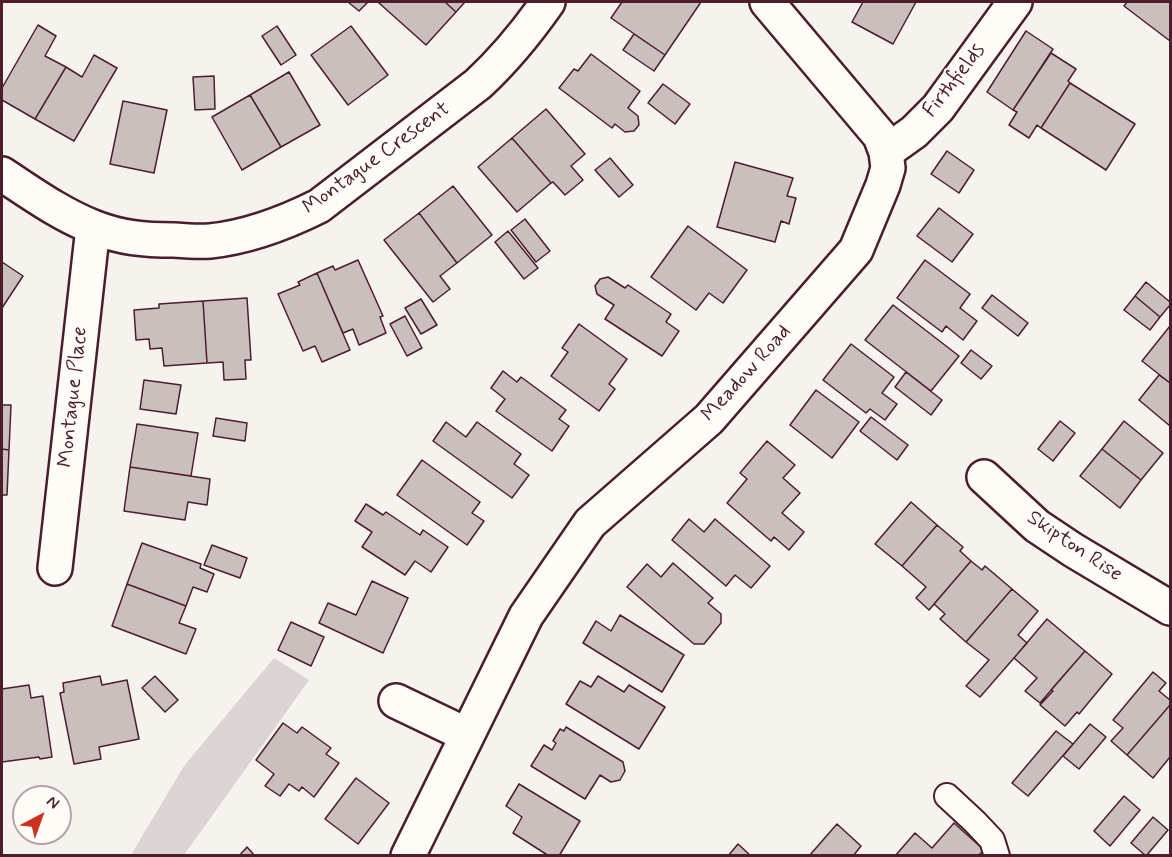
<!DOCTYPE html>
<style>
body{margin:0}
#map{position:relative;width:1172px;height:857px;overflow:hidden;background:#f6f3ef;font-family:Mynerve,sans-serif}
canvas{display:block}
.frame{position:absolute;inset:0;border:3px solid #4a1f2b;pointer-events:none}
.north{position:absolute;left:12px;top:785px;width:60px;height:60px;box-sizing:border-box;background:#fdfcf7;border:2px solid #b5a4a5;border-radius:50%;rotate:41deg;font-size:16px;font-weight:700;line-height:24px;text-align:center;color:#4a1f2b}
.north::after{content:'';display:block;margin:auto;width:21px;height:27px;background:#c8321e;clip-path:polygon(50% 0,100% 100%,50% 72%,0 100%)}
</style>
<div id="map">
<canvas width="1172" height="857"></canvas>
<div class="frame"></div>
<div class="north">N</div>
</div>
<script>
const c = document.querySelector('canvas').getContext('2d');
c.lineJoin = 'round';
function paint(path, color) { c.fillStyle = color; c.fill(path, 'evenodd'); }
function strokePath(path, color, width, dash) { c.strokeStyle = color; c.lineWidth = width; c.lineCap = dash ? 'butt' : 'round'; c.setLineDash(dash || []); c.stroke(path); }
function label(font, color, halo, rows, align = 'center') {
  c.font = font + ' Mynerve,sans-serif'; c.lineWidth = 4.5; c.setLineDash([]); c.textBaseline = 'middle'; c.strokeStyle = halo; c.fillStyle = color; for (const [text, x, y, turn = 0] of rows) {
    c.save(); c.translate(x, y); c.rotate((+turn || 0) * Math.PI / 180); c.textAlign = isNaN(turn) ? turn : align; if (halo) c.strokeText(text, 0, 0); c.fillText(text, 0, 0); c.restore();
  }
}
paint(new Path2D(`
 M274,658L309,680L184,855H131L184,766Z`), '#dcd4d2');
const building = new Path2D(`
 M348,2H368L359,11Z
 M381,2H445L456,12L426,45L379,3Z
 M445,2H465L456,12Z
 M622,2H701L665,55L611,18Z
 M863,2H916L893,44L852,22Z
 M1127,2H1170V41L1124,6Z
 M38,25L56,36L45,56L66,67L35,119L2,100V88Z
 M277,26L296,55L281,65L262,36Z
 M351,26L388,75L348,105L311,55Z
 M1026,31L1053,49L1013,110L987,92Z
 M634,34L665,55L654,71L623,50Z
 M1051,53L1076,69L1068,81L1070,83L1041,128L1037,125L1029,138L1009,125L1017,112L1013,110Z
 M591,54L640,91L628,108L638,116L639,125L634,131L625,132L615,124L612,128L559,88L574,69L578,71Z
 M94,55L117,68L74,141L35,119L66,67L82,77Z
 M289,72L320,125L281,147L250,95Z
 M214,76L215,109L195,110L193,77Z
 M1070,83L1135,124L1106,170L1041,128Z
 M663,84L690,104L675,124L648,103Z
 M250,95L281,147L242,170L212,117Z
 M123,101L167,110L154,173L110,164Z
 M546,109L585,154L571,166L583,180L565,195L553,182L551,183L512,138Z
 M512,138L551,183L517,212L478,167Z
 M947,151L974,170L959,193L931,174Z
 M610,158L633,185L619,197L595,170Z
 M735,162L793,178L787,196L796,198L789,224L781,221L775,242L717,227Z
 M453,186L492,235L457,263L419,213Z
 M939,208L973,234L952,262L917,236Z
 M419,213L457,263L440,276L450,289L433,302L384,240Z
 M525,219L550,251L536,262L511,230Z
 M688,226L747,270L723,303L709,293L696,310L651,277Z
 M508,231L538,268L524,279L495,242Z
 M358,260L383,316L380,317L386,333L359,345L353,329L343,333L317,273L333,266L335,270Z
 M925,260L970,294L960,308L977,321L963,340L946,326L942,332L897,298Z
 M2,262L23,276L2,308Z
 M317,273L350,350L322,362L315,346L303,351L278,294L300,285L298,282Z
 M608,277L625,288L628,285L671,314L666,322L679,331L662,356L605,319L614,305L597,294L595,286L600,279Z
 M1146,282L1170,302V305L1160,317L1135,296Z
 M992,295L1028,323L1018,336L982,308Z
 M1135,296L1160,317L1150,330L1124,310Z
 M247,298L251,360H245L246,379L224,380L223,362L207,363L203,301Z
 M421,299L437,325L421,334L405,308Z
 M203,301L207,363L164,366L162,348L150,349L149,339L136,340L134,310L159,308V304Z
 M893,305L959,356L931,391L865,340Z
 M405,316L422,348L407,356L390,324Z
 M579,324L627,359L609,384L615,389L599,411L551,376L568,352L562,348Z
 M1170,326V383L1142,361Z
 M851,344L894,377L882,393L897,404L885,420L870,409L866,413L823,380Z
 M971,350L992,366L981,379L961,363Z
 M503,371L517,382L521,377L566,410L559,419L569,426L552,451L496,411L505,399L491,388Z
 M906,372L942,400L931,415L895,387Z
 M1159,375L1170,383V426L1139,400Z
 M144,380L181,385L176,414L140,409Z
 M816,390L859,422L832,458L790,425Z
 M2,405H11L9,450L2,449Z
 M871,417L908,445L897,460L860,431Z
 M216,418L247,423L245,441L213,436Z
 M1060,421L1075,433L1053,461L1038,449Z
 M1124,421L1163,453L1141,480L1102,449Z
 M446,422L466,437L477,422L521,454L514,464L529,475L512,498L433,441Z
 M137,424L198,433L191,476L130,467Z
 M767,441L795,465L783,478L800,493L782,513L804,532L789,550L774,537L771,541L727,503L747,479L740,473Z
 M2,449L9,450L7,495H2Z
 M1102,449L1141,480L1120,508L1080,476Z
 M422,460L480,502L472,513L484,521L467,545L397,495Z
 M130,467L210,479L207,505L188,502L185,520L124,511Z
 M911,502L937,525L902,566L875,544Z
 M366,504L383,515L386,512L420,535L423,530L448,547L431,572L415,561L405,575L362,547L372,532L355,521Z
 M689,519L704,532L715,519L770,566L751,588L735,575L726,586L672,540Z
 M937,525L963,547L960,551L971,561L929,610L916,598L926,587L902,566Z
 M142,543L201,564L200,568L214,574L207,592L193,587L186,606L127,584Z
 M212,545L247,558L240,578L204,565Z
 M971,561L982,570L985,566L1012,589L966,642L940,619L945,614L934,604Z
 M673,563L713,598L708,603L721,614V623L704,644H694L627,587L647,564L661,577Z
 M372,581L408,598L383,653L319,623L328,603L356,615Z
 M127,584L186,606L179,623L196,629L186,654L112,626Z
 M1012,589L1038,611L1018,635L1027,643L980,697L966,686L989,660L966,642Z
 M620,615L684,655L662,692L583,643L596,621L611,631Z
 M1047,619L1085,651L1040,703L1025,691L1037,678L1014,658Z
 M291,622L324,637L311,666L278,650Z
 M1085,651L1112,674L1079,714L1077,712L1065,726L1040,705L1053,691L1051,690Z
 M1153,672L1166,683L1159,691L1170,700V705L1127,755L1111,741L1123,728L1113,720Z
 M100,676L102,685L127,680L139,739L99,747L101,759L74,764L60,693L64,692L63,683Z
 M155,676L178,700L165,712L142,688Z
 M598,676L624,692L629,685L665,707L639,749L566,704L580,681L591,687Z
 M29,685L31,698L43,696L52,757L40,759L39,757L2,762V689Z
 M1170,705V757L1153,778L1127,755Z
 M283,723L297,733L302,727L331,748L326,754L339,763L314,797L302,787L299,791L289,784L280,796L265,786L274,774L256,760Z
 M1090,724L1106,737L1079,769L1063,756Z
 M566,727L623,762L625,771L620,780L611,782L600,775L585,799L531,766L544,745L552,750L556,743L553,741L560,729L564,731Z
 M1056,731L1073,744L1028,796L1012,783Z
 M356,778L389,803L358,844L325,819Z
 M519,784L580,821L559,856H549L513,833L522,817L506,806Z
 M1124,796L1140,810L1110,846L1094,831Z
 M1153,817L1168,830L1146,856L1131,843Z
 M954,823L984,850L978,856H895L915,833L932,848Z
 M837,824L861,846L853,856H809Z
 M738,844L751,856H728Z
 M247,847L255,856H239Z`);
paint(building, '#cbbfbe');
strokePath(building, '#4a1f2b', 1.5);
const lane = new Path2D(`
 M947,796L975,822L992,840L997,856`);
const street = new Path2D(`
 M886,152L914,132L938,108L1015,2
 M2,174C31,193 60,214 93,227C121,238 144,240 174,240C186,241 199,242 210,241C249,237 285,223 319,206L478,84C505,59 527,32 548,2
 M984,477L1037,526L1073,550L1170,608
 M55,568L93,227
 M396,701L467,735
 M408,856L526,616L590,523L709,419L856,250L883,185L888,168L886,152L880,136L767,2`);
strokePath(lane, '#4a1f2b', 28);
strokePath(street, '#4a1f2b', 38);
strokePath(lane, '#fdfcf7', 24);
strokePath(street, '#fdfcf7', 33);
label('21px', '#4a1f2b', '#fdfcf7', [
 ["Firthfields",955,81,-52],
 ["Montague Crescent",377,159,-36],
 ["Meadow Road",747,374,-48],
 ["Montague Place",74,397,-84],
 ["Skipton Rise",1074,547,34]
]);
</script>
